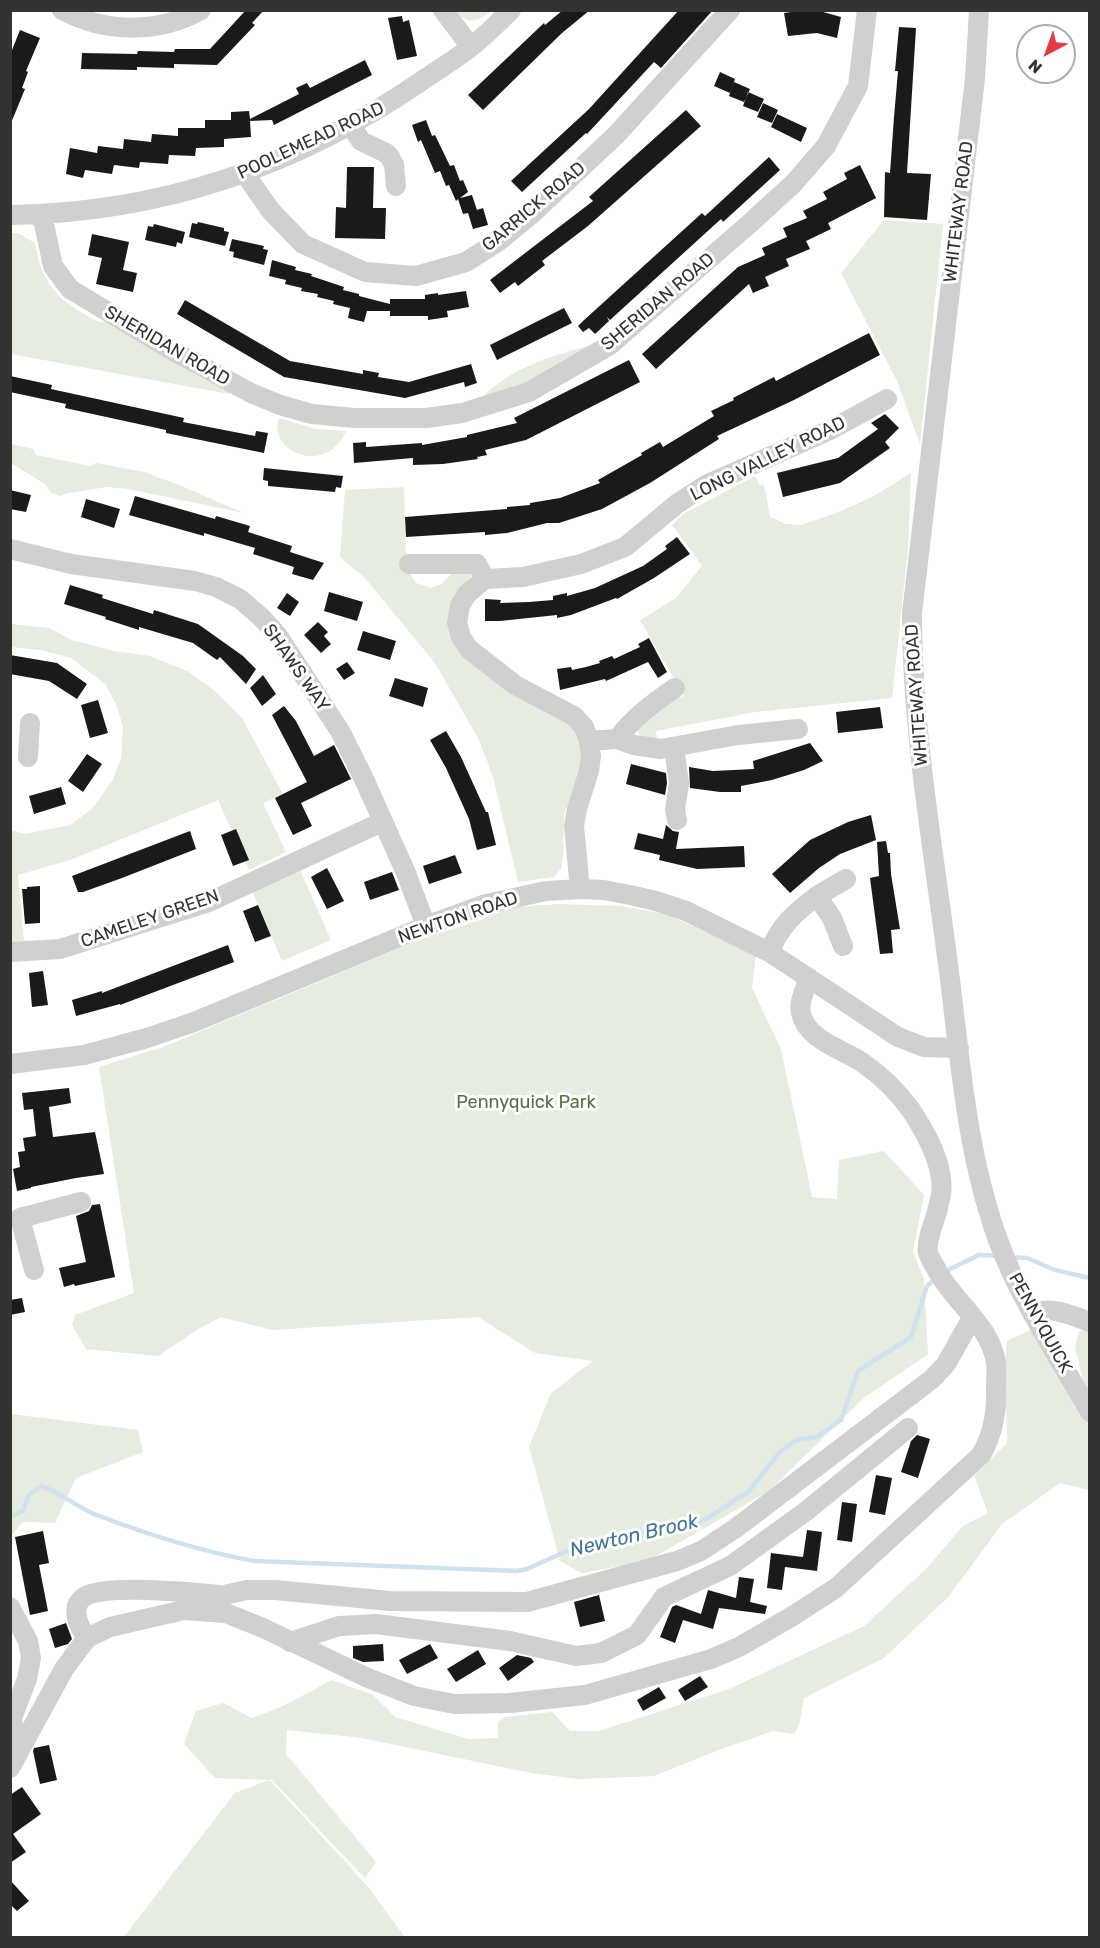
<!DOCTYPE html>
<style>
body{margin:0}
#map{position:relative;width:1100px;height:1948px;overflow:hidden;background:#fff;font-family:Rubik,sans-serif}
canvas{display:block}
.frame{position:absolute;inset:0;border:12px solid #333;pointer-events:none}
.north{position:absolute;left:1016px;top:24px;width:60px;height:60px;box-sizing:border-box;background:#fff;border:2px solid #adadad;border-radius:50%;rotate:221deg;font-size:16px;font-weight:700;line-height:24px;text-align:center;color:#333}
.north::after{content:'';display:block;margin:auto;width:21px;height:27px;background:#e63946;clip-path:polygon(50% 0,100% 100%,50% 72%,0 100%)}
</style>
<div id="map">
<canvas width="1100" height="1948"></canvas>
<div class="frame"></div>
<div class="north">N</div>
</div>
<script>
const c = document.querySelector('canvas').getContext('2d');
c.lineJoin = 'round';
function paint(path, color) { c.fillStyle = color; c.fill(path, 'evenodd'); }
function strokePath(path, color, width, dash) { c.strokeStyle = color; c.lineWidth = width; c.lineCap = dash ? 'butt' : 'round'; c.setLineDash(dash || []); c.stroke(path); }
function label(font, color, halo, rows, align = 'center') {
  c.font = font + ' Rubik,sans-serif'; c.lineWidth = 6; c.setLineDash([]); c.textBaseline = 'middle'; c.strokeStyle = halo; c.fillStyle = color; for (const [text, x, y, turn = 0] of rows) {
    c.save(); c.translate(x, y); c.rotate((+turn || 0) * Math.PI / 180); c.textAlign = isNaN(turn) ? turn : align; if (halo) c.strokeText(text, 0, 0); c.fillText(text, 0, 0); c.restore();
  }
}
paint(new Path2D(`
 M455,11H491C479,22 466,25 455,11Z
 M884,220L943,224L920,444L897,381L841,273Z
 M11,233H18L35,243C41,277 51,294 81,312C90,317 97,323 107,322L203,379L230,392L229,394L11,354Z
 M603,342L547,376L479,401C511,365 559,354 603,342Z
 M279,418L316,429L346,431C326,477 267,452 279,418Z
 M11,444L33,449L36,455L90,466L96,463L144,472L179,485L244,513L128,489L107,487L68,493L61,496L51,493L45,484L11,463Z
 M911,473L908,548L892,698L755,712L656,731L657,740L646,738L639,734L637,729L669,702L684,696L640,620L676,598L702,566L672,525L683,514L755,476L760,485L764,484L770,517L785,524L802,525L841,511L872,497Z
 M404,487L406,568L416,583L431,588L442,584L454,571L462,570L472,575C457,596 447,602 449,629L569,720L584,739L586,769L564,813L563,858L561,869L553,877L518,882L493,777L479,740L435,663L364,577L340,557L345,490Z
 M11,624L49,628L72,640L114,651L150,656L189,672L216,692L242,718L283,794L263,803L286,852L249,870L218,800L70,860L18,875L24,941L11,942V830L25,834L70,825L92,809L113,779L121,758L123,727L117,706L105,684L71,658L41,650L11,647Z
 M300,870L331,940L282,961L252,891Z
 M558,904L621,906L666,914L756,955L752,988L781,1049L812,1197L837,1199L839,1160L884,1151L924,1195L913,1252L924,1279L928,1354L864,1398L769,1491L647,1561L582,1573L560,1561L529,1447L551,1393L593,1361L535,1353L478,1317L272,1330L221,1317L200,1328L158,1356L86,1349L72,1325L75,1315L134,1293L99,1067L163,1047L424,938L483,919C503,905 534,906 558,904Z
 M1086,1329L1089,1331V1490L1060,1483L1002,1524L949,1596L884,1658L804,1698L799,1725L794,1734L773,1731L721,1749L654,1776L578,1779L531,1773L362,1738L287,1730L286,1754L376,1862L365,1878L271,1779L270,1780L368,1887L405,1937L123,1938L235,1793L269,1780L215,1778L184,1744L196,1711L223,1703L252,1718L281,1707L332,1680L373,1695L395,1717L468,1739L498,1738V1722L504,1717L552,1712L570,1731H599L729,1689L864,1626L925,1570L963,1526L988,1513L974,1476L1007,1443L1005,1365L1007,1341L1031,1330L1083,1381L1075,1347L1079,1331Z
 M11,1414L138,1430L143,1452L76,1478L55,1523L23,1522L11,1536Z`), '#e6ecdf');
strokePath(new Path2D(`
 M1011,1257L1027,1258L1055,1270L1090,1278
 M944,1272L979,1255L1000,1256
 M10,1517L23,1511L28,1496L41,1486C60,1492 75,1506 94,1514C146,1534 199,1551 254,1561L517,1571L527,1569L569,1550L660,1528L698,1524L748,1492L780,1452L796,1440L817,1437L841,1420L858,1371L911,1337L927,1286L937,1277`), '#cfe2ee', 4.5);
paint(new Path2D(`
 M246,10H264L252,23L255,25L217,65L174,64V68L137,67V70L81,69L82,53L137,54L138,51L174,52L175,49H210Z
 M563,10H590L562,33L483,110L468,95L544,23L545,25Z
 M679,10H713L661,68L654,62L587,134L586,133L522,192L511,181L589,109Z
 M805,10H816L841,17L837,38L817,33L788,36L784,13Z
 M402,16L403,22L409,20L417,56L397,60L388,18Z
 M899,27L916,28L907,173L931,174L927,220L884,217L885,172L890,173L894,117L898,71H895Z
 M20,30L40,38L26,71L28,72L22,88L25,89L11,123L10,55Z
 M365,60L372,75L274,125L272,120L250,121L251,137L224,139V147L196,148L195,156L169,155L168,164L140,162L139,168L114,165L112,174L85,170L83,178L66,174L70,148L97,153L98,146L123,149L124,139L151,142L152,134L178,136V128H205V120H231V112L249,111L250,119L299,94L296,88L307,83L310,88Z
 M720,72L735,79L730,93L714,86Z
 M734,82L750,89L744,102L729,96Z
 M748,92L764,99L758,112L743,106Z
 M763,103L778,110L772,123L757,117Z
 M686,110L701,126L588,226L542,261L545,265L518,286L515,282L500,293L490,280L593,201L589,197Z
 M777,114L807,128L801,142L771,127Z
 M426,120L432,136L435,135L450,166L454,165L460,181L463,180L468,192L460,198L472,195L477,210L483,208L488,225L473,229L468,213L463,214L458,199L456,201L449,185L446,186L440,171L435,173L421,140L418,142L412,125Z
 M769,157L780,170L723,222L721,219L610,320L607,317L609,321L595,334L589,328L583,332L578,326L583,321L702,213L705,216Z
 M860,165L876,198L828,223L831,229L806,241L810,249L786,259L789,266L765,277L769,286L753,293L749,284L656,369L642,354L738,267L765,255L762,248L787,237L783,228L807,218L803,211L827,199L823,192L847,179L844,173Z
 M347,167H374L373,208H386L385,239L335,238L336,207L346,208Z
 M198,222L224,228V231L229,232L225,246L189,237L192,223L197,224Z
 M154,224L185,232L182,244L177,242L176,247L145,240L148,226L153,227Z
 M92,234L129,242L123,270L137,273L133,292L96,284L102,258L88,255Z
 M232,239L264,246L263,249L268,250L264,265L233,257L234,252L229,251Z
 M272,260L296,267L295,270L312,274L311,276L344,287L343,290L359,294V296L390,304V299H425V295L438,293V295L466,291L469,307L447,311L448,317L428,320V316H390V311H367L364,322L348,318L350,308L333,304L334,301L317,297L318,294L301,291L302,288L285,284L286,280L269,276Z
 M185,300L290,361L363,374V370L379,373L378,377L409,382L471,364L477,383L465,387L464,382L405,398L284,377L177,314Z
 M564,308L572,323L497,360L490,345Z
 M869,333L880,355L794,400L717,436L719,439L650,483L602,509L559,523H547L507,533L485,535V532L406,537L405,517L507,509V507L530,505V503L560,498L600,483L598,480L642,455L641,453L660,442L663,447L714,416L711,411L734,400L733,398L774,377L776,381Z
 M629,360L640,382L526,440L485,450L487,455L477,457L478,459L443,464L413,465V458L354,463L353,443L366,442V447L422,443V445L467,437V435L517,423L514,418Z
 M10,376L52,385L51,389L184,418L183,422L255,436L256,431L268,433L264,453L166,433V430L65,408L66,404L10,392Z
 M885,414L899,428L885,442L890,448L840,483L783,497L777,473L838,458L878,429L871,423Z
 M264,468L343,476L341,488L336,487L335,492L268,486V481L263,480Z
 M10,490L31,495L26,512L10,509Z
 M135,496L215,519L216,516L250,526L248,532L292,546L290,552L324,563L313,580L292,574L294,567L253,554L255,548L204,533V536L129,515Z
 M86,499L120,509L114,528L81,517Z
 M677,537L690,554L654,578L617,599L616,598L571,615L557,618V615L500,621H485V599L501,600L500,603L529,602L553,600V596L567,593V596L595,588L643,566L667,549L665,546Z
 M70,585L103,595L102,598L153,614L154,610L198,624L243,656L256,669L246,684L220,657L217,660L193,643L139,627V630L105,619L106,617L64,604Z
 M329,592L363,602L357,621L324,611Z
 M287,593L299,602L290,616L277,608Z
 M318,622L328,632L324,636L331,644L321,653L304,635Z
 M363,631L396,641L390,660L357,650Z
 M649,638L667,672L658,678L648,662L606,681L605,679L560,690L557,669L571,667L572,670L586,667L600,663L599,661L612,656L614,659L640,647L638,644Z
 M10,655L57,663L87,684L77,699L49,681L10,674Z
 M347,662L355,673L344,680L336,669Z
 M263,675L276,694L262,706L250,688Z
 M395,678L428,688L423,707L389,696Z
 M98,700L108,733L90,738L81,705Z
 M284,706L296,721L314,756L334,745L351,779L301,803L312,826L293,835L275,798L307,782L272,715Z
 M880,707L883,728L838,733L836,712Z
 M446,731L461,757L486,812H488L496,845L477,850L469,819L446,768L430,740Z
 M810,743L823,761L804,770L772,780L741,786V792H720L690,788L689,767L713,771L754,769L753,761Z
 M87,754L102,764L83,792L68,781Z
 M631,764L666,773L667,783L665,795L626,784Z
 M61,787L66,804L34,814L29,796Z
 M871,815L876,840L840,854L819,868L790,893L772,874L810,840L848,822Z
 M666,825L673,831L679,832L676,849L744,846L745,867L697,869L659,860L660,855L634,849L638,833L663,839Z
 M236,829L249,860L233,866L221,835Z
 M190,831L196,849L122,878L83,892H78L72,876Z
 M886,841L888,853H890L891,874L900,929L891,930L893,953L880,954L870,878L879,876L877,842Z
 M455,855L462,873L429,884L423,866Z
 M327,868L344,901L327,909L311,877Z
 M392,872L399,890L370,900L364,882Z
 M40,886V923L25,924L22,889H27V887Z
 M258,905L271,936L255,942L243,911Z
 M228,945L234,962L120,1005V1004L76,1016L72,1000L102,991V993Z
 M43,971L48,1005L32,1007L29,973Z
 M69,1088L71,1103L49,1107L53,1137L95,1132L104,1174L76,1178L31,1187V1188L17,1191L13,1169L20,1167L18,1152L25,1151L23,1138L36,1136L33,1109L24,1110L22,1093Z
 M100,1204L115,1277L75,1286L74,1284L64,1287L59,1268L86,1262L76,1216L89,1211L92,1205Z
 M22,1298L25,1312L10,1315V1300Z
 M917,1435L930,1439L918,1478L901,1472L911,1441Z
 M876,1475L892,1478L885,1515L869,1512Z
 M842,1502L857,1504L852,1542L837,1540Z
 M807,1530L822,1532L817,1571L785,1567L782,1590L767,1588L771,1553L803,1557Z
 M43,1531L49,1563L39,1565L48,1611L30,1615L15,1537Z
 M739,1577L754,1579L750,1602L767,1606L765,1614L719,1608L713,1629L683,1620L675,1643L660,1637L672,1607L676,1605L701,1614L708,1590L736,1598Z
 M599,1595L605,1621L580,1627L574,1602Z
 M66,1623L72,1639L68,1644L55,1648L49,1629Z
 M383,1644L384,1661L363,1662L353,1658V1646Z
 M430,1644L438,1658L407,1674L399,1660Z
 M478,1650L486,1664L456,1682L447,1669Z
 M517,1655L531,1658L534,1662L508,1681L499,1668Z
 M700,1676L708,1687L685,1701L678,1690Z
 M659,1687L666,1698L643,1711L637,1700Z
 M49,1745L57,1780L40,1784L33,1751L34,1748Z
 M22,1787L41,1814L13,1834L26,1852L10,1863V1795Z
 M10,1880L29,1901L17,1911L10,1904Z`), '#1a1a1a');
strokePath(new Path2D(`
 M62,10C105,33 158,34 201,10
 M443,10L471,47
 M979,10L975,79L912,613C912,731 933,847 948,964C960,1056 966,1152 998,1240C1020,1300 1058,1356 1090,1412
 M350,124L361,141L386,153L390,157L394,165L396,186
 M245,174L271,211L303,244L365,272L416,276L466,262L499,241L533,213L616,135L730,10
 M10,215C162,213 302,164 426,78C441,68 457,58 471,47C485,36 498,23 511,10
 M42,215L53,266L70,289L168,348L251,393L280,405L312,414L354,418H426L462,413L529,392L610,345L748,225L793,184L826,146L858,86L867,10
 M10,549L71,564L195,581L216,587L240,599L261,617L278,636L340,731L364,779L406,873L426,926
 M409,564H477L485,579
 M617,739C634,717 653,703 675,688
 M589,741L617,739L634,745L661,749L738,735L798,729
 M674,747L679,783L675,810L677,820
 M28,757L30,723
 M580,889L574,826L577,809L589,771L591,756L589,741L584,727L574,716L515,685L469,649L461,637L457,623L460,606L467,594L485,579L523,577L581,564L625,547L678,503L706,485L832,429L887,399
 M817,896L846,879
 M10,952L60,949L209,902L382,822
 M769,952C781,925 794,913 817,896L832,918L843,946
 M10,1064L84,1055L147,1038L194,1022L426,926L486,904L546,891L580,889L604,890L630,895L656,901L686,911L769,952L898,1037L924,1047L959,1048
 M34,1270L20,1218L81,1202
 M1033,1313C1053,1306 1070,1315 1090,1322
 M10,1607L28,1641L31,1658L27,1679L12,1718L16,1757
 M192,1607L224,1595L247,1590H275L390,1601L527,1602L677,1561L701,1551L736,1528L932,1379L946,1364L972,1318
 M87,1638C79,1627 69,1607 84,1597C103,1584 193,1592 219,1595
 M290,1642L339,1626L376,1624L510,1641L576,1656L601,1653L637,1635L664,1597L730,1566L805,1512L908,1428
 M10,1768L64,1669L87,1638L110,1627L184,1610L226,1613L263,1628L368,1678L414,1696L454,1704L510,1703L585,1695L711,1659L739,1647L791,1617L836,1588L981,1455C993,1434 997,1414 996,1390C996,1381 997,1372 996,1363C991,1326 955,1303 938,1272C935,1266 929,1258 928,1252C926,1240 934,1223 937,1212C938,1206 940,1200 941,1194C945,1166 926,1133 911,1110C897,1091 882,1076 863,1063C843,1049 806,1040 801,1013C798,1001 806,988 809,978`), '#d0d0d0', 20);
label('18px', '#333', '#fff', [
 ["POOLEMEAD ROAD",311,141,-25],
 ["GARRICK ROAD",534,207,-40],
 ["WHITEWAY ROAD",959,212,-83],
 ["SHERIDAN ROAD",658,302,-40],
 ["SHERIDAN ROAD",167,346,30],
 ["LONG VALLEY ROAD",768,459,-26],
 ["SHAWS WAY",296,668,55],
 ["WHITEWAY ROAD",917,695,-94],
 ["NEWTON ROAD",458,918,-19],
 ["CAMELEY GREEN",150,919,-19],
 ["PENNYQUICK",1040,1323,61]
]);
label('18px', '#56703f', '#fff', [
 ["Pennyquick Park",526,1103]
]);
label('italic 20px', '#3f7597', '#fff', [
 ["Newton Brook",634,1536,-13]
]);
</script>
